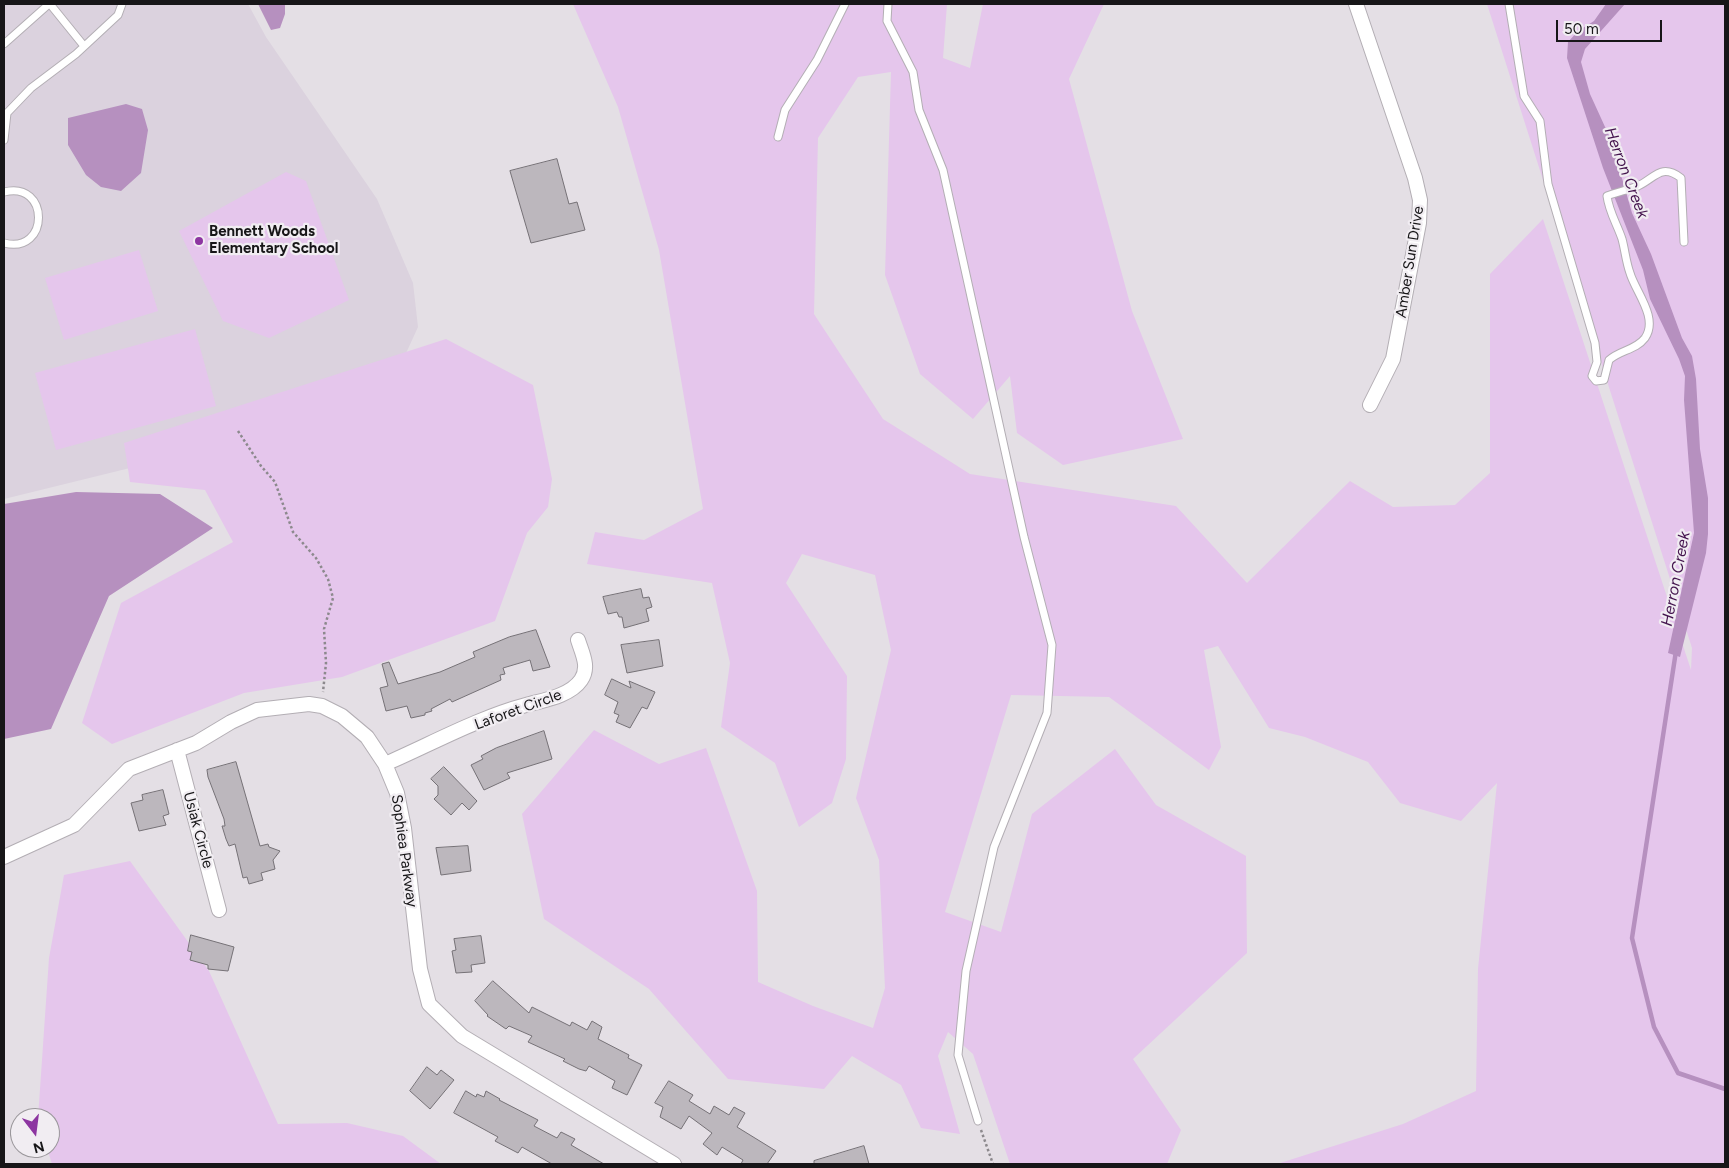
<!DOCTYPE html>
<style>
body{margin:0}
#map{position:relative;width:1729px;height:1168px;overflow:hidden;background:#e4dfe5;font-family:Figtree,sans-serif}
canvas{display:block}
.frame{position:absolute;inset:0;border:5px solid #171618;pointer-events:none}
.north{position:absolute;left:10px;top:1108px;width:50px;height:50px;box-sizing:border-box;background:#f1edf2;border:1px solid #9a979b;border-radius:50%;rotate:165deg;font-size:14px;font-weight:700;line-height:20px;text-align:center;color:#171618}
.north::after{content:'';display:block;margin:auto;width:18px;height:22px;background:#8d35a1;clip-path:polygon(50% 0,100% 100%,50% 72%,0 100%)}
.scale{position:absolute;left:1556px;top:20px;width:106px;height:22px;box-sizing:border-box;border:2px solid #171618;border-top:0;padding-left:6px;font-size:15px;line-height:18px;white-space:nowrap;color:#171618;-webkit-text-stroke:4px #f1edf2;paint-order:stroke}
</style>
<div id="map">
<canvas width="1729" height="1168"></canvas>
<div class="frame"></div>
<div class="north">N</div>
<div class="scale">50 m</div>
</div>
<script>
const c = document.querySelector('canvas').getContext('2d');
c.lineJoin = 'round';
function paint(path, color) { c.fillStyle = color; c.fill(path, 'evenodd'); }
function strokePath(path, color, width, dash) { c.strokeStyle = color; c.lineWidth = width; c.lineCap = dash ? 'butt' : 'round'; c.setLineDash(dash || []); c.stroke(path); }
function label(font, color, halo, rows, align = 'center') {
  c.font = font + ' Figtree,sans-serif'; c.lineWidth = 4.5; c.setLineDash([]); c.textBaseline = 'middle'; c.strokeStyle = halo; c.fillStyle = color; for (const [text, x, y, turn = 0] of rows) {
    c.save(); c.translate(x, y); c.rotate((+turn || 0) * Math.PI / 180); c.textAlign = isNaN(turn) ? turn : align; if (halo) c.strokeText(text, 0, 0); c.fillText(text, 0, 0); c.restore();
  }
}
paint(new Path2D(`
 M4,4H248L266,37L377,199L413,283L418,327L402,362L130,468L4,499Z`), '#dbd2de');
paint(new Path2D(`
 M573,4H947L943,58L970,68L983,4H1104L1069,79L1132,311L1183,439L1063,465L1017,433L1010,376L973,419L920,374L885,275L891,72L858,77L818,138L814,314L883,419L970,474L1176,506L1247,583L1350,481L1393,507L1455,505L1490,473V274L1543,219L1691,670L1692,648L1487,4H1725V1164H1277L1403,1124L1476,1091L1478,969L1497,783L1461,821L1400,803L1368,762L1305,737L1269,728L1218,646L1204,650L1221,747L1209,770L1109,697L1011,695L945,912L1001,932L1032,814L1115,749L1156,805L1246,856L1247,953L1133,1059L1181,1130L1167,1164H1010L973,1054L948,1032L938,1056L960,1134L921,1128L901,1085L852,1056L824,1089L728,1079L649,989L544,919L522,814L594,730L659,764L706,748L757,891L758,982L813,1006L873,1028L885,988L879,860L856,798L891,650L875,575L802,554L786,583L847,676L846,759L832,803L799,827L775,763L721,727L730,663L712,583L587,564L595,532L644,540L703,509L659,250L618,107Z
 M286,172L306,181L349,300L269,338L223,321L179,231Z
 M139,250L158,311L64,340L45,278Z
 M195,329L216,406L56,450L35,373Z
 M446,339L533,385L552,479L548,507L527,533L495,621L342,677L244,693L112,744L82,723L121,603L233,542L205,490L130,482L124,443Z
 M130,861L209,971L278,1124L347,1123L403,1136L441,1164H52L47,1148H50V1118H38L49,958L64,875Z`), '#e5c6ec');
paint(new Path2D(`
 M258,4H285V14L280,28L271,30Z
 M1606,4H1625L1585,49L1581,62L1590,94L1611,140L1632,213L1651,254L1682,338L1692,356L1696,379L1700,449L1708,498V534L1706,553L1680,657L1668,653L1694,533L1684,400L1685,376L1679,359L1650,299L1643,270L1603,168L1567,58L1568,42L1578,31L1594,21Z
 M126,104L142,109L148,130L141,173L121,191L101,187L86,175L68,145V118Z
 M76,492L160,494L213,528L109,596L51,729L4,739V504Z`), '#b690bf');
strokePath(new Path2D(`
 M1676,651L1632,938L1654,1027L1678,1073L1725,1089`), '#b690bf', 4.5);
const building = new Path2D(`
 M557,159L569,204L577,202L585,230L531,243L510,171Z
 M641,589L643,598L649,597L652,607L646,609L649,621L624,628L622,617H619L617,612L608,614L603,597Z
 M536,630L550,667L533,671L530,660L503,668L505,674L500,675L501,680L452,702L450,699L431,709L432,711L425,713V715L411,718L407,706L386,711L380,688L388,686L382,664L389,662L398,684L440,672L475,657L473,652L509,637Z
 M659,640L663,666L627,673L621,645Z
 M612,679L631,688L629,681L655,692L647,709L642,707L630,728L616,722L619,715L614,713L618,702L605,695Z
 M544,731L552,759L507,773L510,778L484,790L471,765L483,759L481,756L496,748Z
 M236,762L260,846L268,844L269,847L280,851L273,860L275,869L261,873L263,880L249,884L247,877L243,878L235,844L229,846L226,839L222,826H225L224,819L208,777L207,770Z
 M444,767L477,801L469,810L462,803L451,815L434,799L438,795V786L431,779Z
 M163,790L169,814L163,816L166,825L139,831L131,803L143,800L142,795Z
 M468,846L471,871L441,875L436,848Z
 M191,935L234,947L228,971L208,969V965L190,960L192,952L188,951Z
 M481,936L485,963L471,965L472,972L456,973L452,951L456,950L454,939Z
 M493,981L529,1013L532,1007L570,1026L572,1022L587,1030L592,1021L602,1027L598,1039L629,1055L628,1058L642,1065L627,1095L612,1088L615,1081L589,1066L586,1071L579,1069L563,1061L565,1059L528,1042L532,1036L509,1026L506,1029L487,1016L488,1015L475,1001Z
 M427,1067L437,1075L441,1070L454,1080L430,1109L410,1091Z
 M669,1081L693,1095L689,1101L710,1114L714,1106L729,1115L734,1107L745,1113L737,1127L776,1151L767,1164H741L743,1160L722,1147L717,1155L703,1144L712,1133L689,1116L681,1129L660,1117L663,1107L655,1103Z
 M466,1091L476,1097L477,1094L484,1097L486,1091L500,1099L499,1100L538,1120L534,1126L557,1138L561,1132L575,1139L571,1145L604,1164H552L522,1147L518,1153L495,1141L498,1137L454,1113Z
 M864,1146L869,1164H814V1161Z`);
paint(building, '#bcb7bd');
strokePath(building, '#757176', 1);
const lane = new Path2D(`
 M50,4L84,46
 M888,4L887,21L913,72L919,110L943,170L1024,537L1052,645L1047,713L994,847L966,971L958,1055L978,1121
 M1509,4L1524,96L1540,121L1548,184L1595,343L1597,362L1592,376L1596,381L1604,380L1609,360C1620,350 1636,350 1645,338C1659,318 1635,291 1630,273C1626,262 1625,250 1622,239C1617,224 1609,212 1607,196C1617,192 1628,190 1638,186C1655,178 1661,163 1681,178L1684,242
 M4,44L49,4
 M778,137L785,110L817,60L845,4
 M4,140L7,113L31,88L76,54L118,15L122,4
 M4,192C50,180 50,255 4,243`);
const street = new Path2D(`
 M1356,4L1415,178L1420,200L1419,223L1393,359L1370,405
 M177,750L219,910
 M385,764C429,745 480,717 526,705C544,700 570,696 581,680C590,667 582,653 578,640
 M4,857L74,825L129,769L196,743L231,722L257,710L309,704L322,706L342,716L367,737L385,764L397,793L404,828L420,969L429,1004L462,1036L674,1164`);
strokePath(lane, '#b3aeb4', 9);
strokePath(street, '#b3aeb4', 16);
strokePath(new Path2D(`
 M238,431L261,466L275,482L293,532L316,558L328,579L333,598L324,629L326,663L323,692
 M981,1130L993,1164`), '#8c898d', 2.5, [2.5, 2.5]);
strokePath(lane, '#fff', 7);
strokePath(street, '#fff', 14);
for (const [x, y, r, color] of [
 [199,241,5,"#8d35a1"]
]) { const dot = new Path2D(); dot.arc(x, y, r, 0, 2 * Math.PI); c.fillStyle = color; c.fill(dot); strokePath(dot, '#f1edf2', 2); }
label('bold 15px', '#171618', '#f1edf2', [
 ["Bennett Woods",209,232],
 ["Elementary School",209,249]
], 'left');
label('15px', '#171618', '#f1edf2', [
 ["Amber Sun Drive",1410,262,-81],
 ["Laforet Circle",518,710,-20],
 ["Usiak Circle",198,830,75],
 ["Sophiea Parkway",404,851,82]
]);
label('italic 16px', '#44144e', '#f1edf2', [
 ["Herron Creek",1626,173,69],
 ["Herron Creek",1676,579,-79]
]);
</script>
